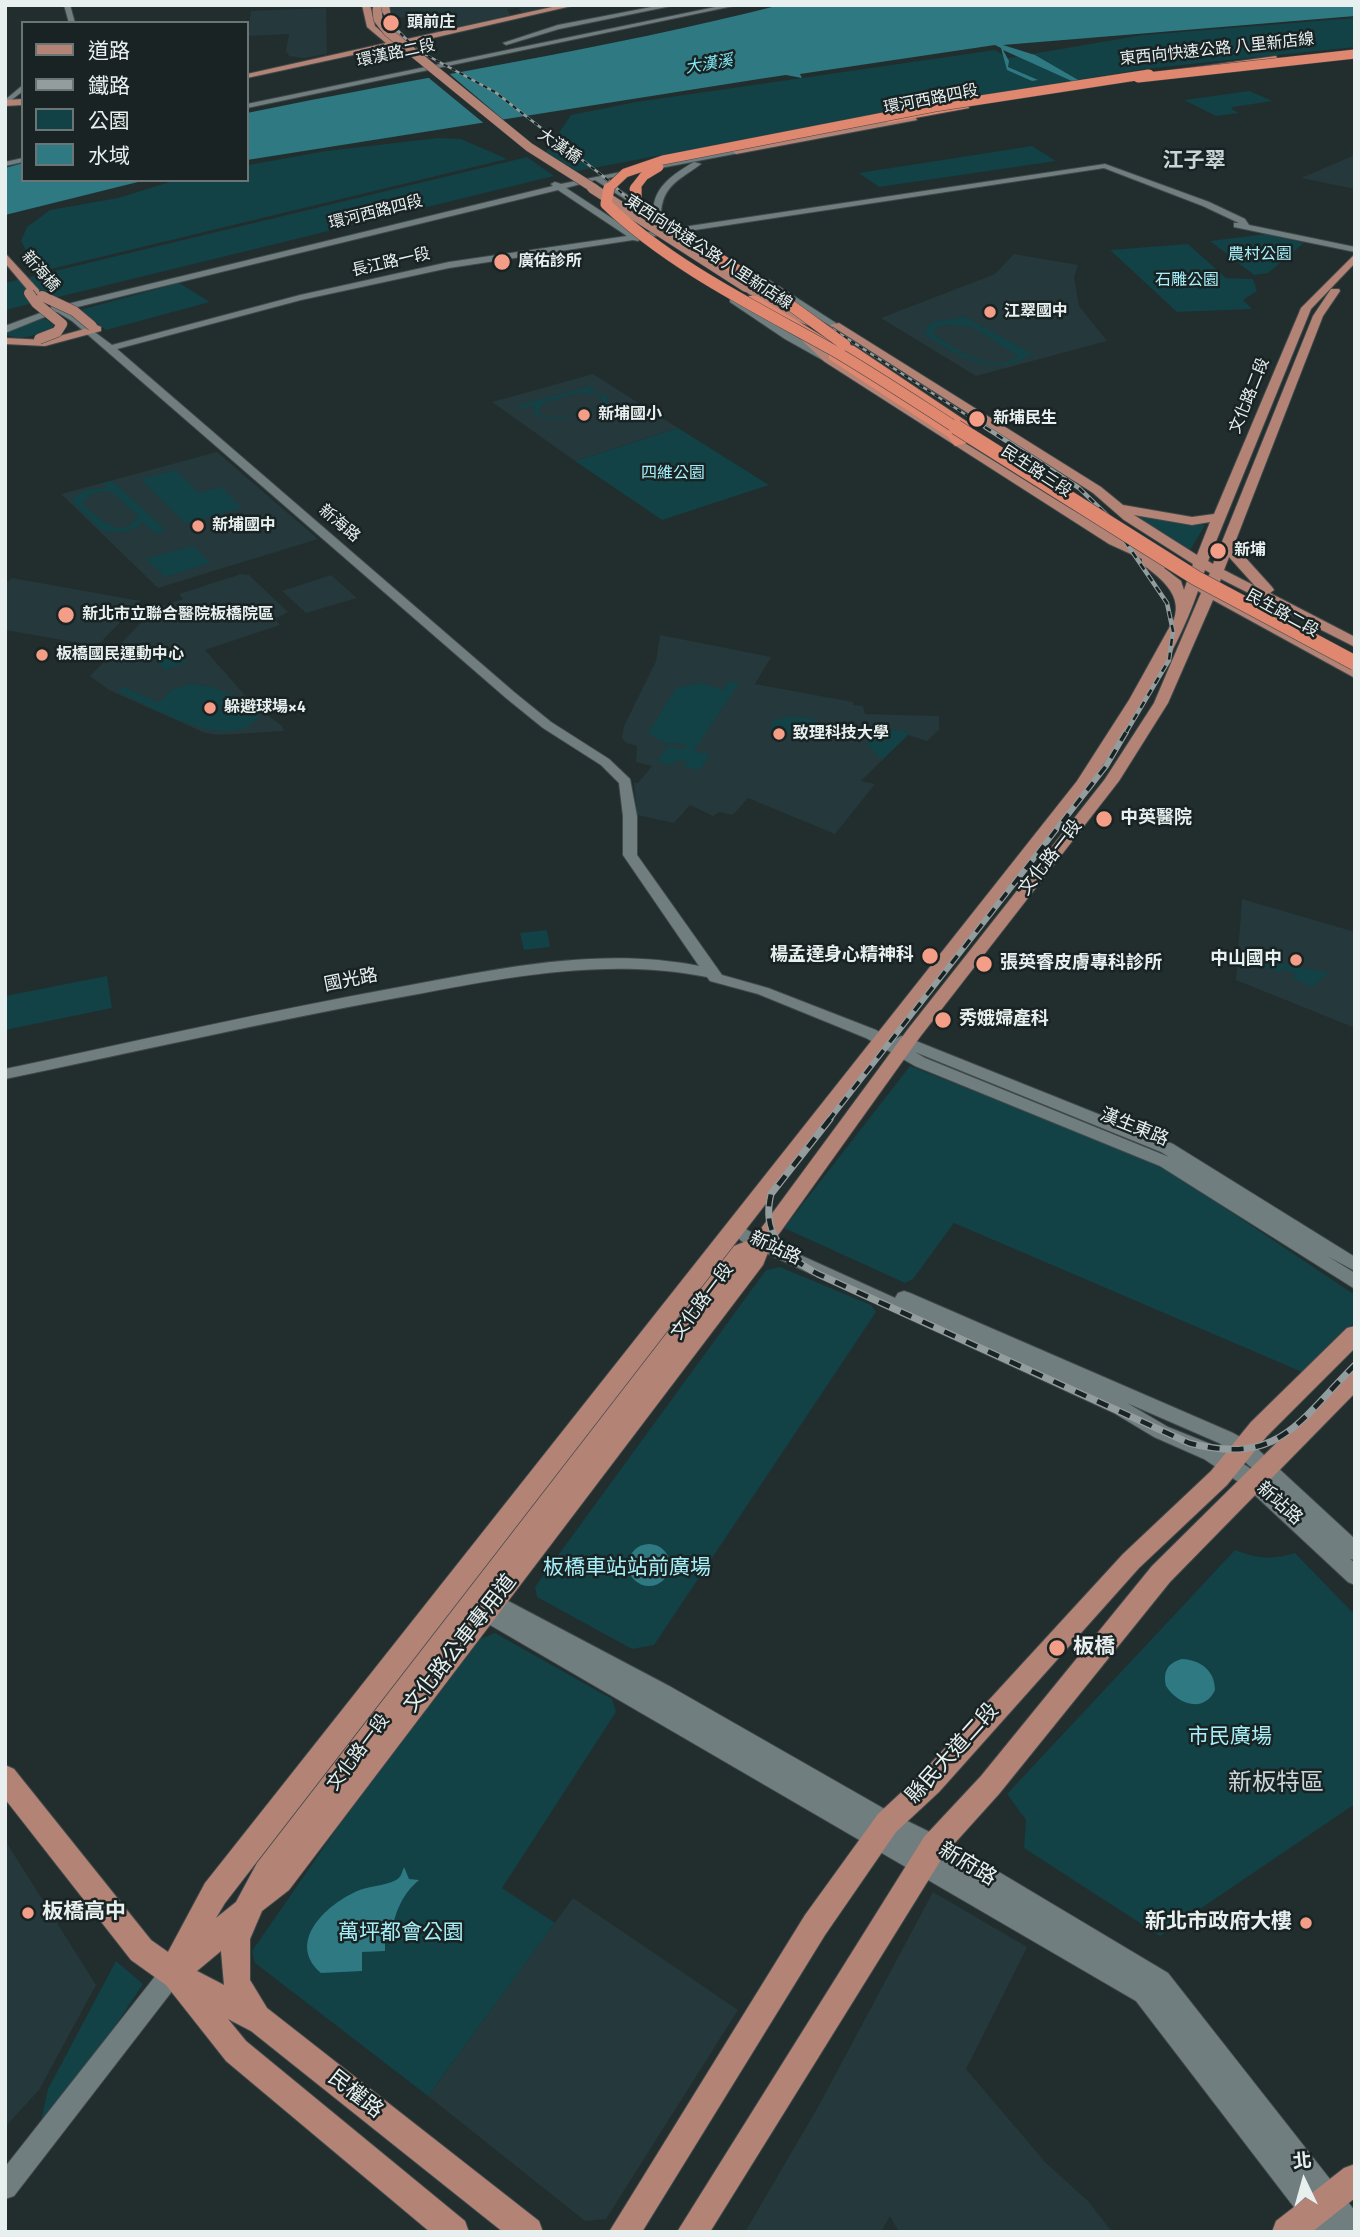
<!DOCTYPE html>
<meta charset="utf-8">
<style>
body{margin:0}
#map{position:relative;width:1360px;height:2237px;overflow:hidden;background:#222d2e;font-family:"Titillium Web","Noto Sans TC",sans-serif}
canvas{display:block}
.frame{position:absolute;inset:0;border:7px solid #e8efef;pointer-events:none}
.legend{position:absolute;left:21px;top:21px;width:228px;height:161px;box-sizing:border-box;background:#192324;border:2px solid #6c7575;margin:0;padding:9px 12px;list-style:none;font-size:21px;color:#e8efef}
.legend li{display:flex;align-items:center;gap:14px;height:35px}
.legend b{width:35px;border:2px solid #6c7575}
.north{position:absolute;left:1269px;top:2146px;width:70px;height:70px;-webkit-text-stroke:5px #192324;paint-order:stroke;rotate:355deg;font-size:19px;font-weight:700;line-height:28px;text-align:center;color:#e8efef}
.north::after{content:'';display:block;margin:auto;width:24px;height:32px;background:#e8efef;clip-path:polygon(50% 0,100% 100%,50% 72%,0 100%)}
</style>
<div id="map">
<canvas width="1360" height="2237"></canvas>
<div class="frame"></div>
<ul class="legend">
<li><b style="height:9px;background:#b38376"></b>道路</li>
<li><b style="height:9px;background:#949d9d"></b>鐵路</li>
<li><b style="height:19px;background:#124146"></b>公園</li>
<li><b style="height:19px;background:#2e7982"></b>水域</li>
</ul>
<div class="north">北</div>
</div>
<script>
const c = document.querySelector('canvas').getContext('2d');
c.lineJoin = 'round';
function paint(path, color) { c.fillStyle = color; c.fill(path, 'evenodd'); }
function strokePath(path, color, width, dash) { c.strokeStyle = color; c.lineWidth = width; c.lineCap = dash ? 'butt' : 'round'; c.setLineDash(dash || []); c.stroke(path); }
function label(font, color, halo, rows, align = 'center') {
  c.font = font + ' "Titillium Web","Noto Sans TC",sans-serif'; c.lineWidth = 5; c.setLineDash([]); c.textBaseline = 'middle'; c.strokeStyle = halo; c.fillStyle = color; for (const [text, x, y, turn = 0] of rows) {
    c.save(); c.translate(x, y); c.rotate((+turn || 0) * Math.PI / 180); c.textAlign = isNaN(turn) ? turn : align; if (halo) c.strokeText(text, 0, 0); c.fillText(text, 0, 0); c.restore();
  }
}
paint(new Path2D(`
 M389,5H555L522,13L518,8L507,9L510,15L435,32L411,16L391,19Z
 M326,8L327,54L304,58L289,56L286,51L289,34L247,36L251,11Z
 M1355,155V189L1301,178Z
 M1014,254L1078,265L1074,277L1079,306L1107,341L976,376L881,318L995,274Z
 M593,374L678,428L575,461L492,402Z
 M217,452L318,539L158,588L61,494Z
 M241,574L249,575L288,612L275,619L280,625L205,650L251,702L282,726L284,731L220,735L205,733L109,690L90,676L154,609L183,599L179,594Z
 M331,575L357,598L306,613L282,591Z
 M12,578L141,601L97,646L5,630V584Z
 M660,635L771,657L755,684L853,702V705L863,706L865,714L939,716V730L927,741L908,735L861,781L875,784L835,834L748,798L733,815L719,812L713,816L690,805L674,823L637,815L634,783H638L652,766L636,762L637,746L626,743L622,738L624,726L656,661Z
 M1242,899L1355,932V1028L1236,980Z
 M5,1840L96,1985L39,2090L5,2127Z
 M933,1892L1027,1947L966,2069L1045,2162L1088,2201L1112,2232H899L890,2216L881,2232H745L818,2107Z
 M573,1898L738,2010L606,2219L585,2221L428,2096Z`), '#25383b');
paint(new Path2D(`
 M1355,18V47L1144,69L942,102L577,171L546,152L571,115L636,102L995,50L1008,58L1143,35Z
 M1249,91L1273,101L1233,107L1231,109L1239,113L1216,116L1184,100Z
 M438,138L461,139L507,159L51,269L30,258L21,241L27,227L50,210L118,198L176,180H247V165L254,164L326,151Z
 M1032,146L1056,161L879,187L859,173Z
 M527,157L554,176L5,310V283Z
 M1266,234L1304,243L1268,273L1254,275L1210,241Z
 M1188,244L1226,278L1253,279L1257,291L1243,300L1252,309L1177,312L1110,250Z
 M179,283L210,302L106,330L80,310Z
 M43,317L54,325L49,332L21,338L5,335L30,320Z
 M965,317L1036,356L1026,355L1024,359C995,373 972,363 946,348C938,343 929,339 924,332L933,322ZM945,324L973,327L1018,356C993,377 957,349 935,335L933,330Z
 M591,386L596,388L589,391L607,396L608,405L558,420L535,416L533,405L521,409L517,406ZM577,393L595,394L604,401L601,406C582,411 555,425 537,412L544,403Z
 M678,428L769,485L662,520L575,461Z
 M176,470L199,493L221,487L242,508L186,524L141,479Z
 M112,481L166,530L156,534L142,522C134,534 115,533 101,530L72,502L73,498L86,490L108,488L103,483ZM107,491L113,493L138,516C123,544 96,516 82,503L91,494Z
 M1121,508L1205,525L1189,552Z
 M193,546L210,563L165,577L145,559Z
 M172,647L188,662L165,670L150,654Z
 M730,681L739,683L694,751L710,755L700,770L684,767L687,762L677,760L673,765L657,762L668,746L683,749L687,744L664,743L648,733L676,688L700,683L723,690Z
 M190,684L209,686L254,704L259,711L258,718C227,754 152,707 117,691L124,687L160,703L171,690Z
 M793,716L815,719L819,725L799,734L772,731L770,727L774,720Z
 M889,729L910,733L882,760L867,745L870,738L880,737Z
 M547,930L550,947L524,950L520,933Z
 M1260,959L1329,973L1312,987L1292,978L1295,973L1283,969L1280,973L1252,960Z
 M107,976L112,1008L5,1030V996Z
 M910,1066L1158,1163L1355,1295V1322L1302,1372L954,1223L913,1279L905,1283L784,1228Z
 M780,1267L871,1305L876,1312L654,1645L632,1649L537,1597L535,1587L766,1270Z
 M1235,1550C1258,1559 1271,1560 1295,1553L1355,1615V1804L1160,1936L1024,1848L1026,1820L1007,1794Z
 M495,1633L612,1699L616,1712L502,1888L555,1923L428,2096L255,1963L252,1951L340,1824L480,1639Z
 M116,1961L143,1984L94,2058L41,2120L48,2089Z`), '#124146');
paint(new Path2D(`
 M780,5H1355V16L1003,45L1035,55L1080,81L1074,82L1003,50L1009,61L1008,67L1038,80L1032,81L1007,70L1001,48L995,45L800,74L802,78L786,75L759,79L247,160V113C425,76 604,50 780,5Z
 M23,163V180H165L138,182L5,215V168Z
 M628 1565a21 21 0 1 1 42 0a21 21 0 1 1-42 0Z
 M1182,1659C1200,1660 1215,1670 1215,1690C1204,1714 1177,1704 1166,1686C1163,1672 1167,1663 1182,1659Z
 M404,1867L409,1879L419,1880C401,1895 393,1916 391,1940L385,1941V1951L362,1952V1971L321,1973C286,1943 325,1906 355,1892C369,1885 383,1887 396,1880C401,1878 402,1872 404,1867Z`), '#2e7982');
paint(new Path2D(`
 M445,70L506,122L486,125L424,74Z`), '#222d2e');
const minor = new Path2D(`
 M64,5H70L75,23H69Z
 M662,5H676L559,29L506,45L503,43L558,25Z
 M725,5H738L247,108V104Z
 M23,85V91L5,105V100Z
 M736,149L739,153L603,179L651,210L648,214L595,180L566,188L636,234L1105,164L1209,202L1245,219L1249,225L1355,247V252L1234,227V223H1239L1203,206L1104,168L642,238L638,241L633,240L449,268L301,300L117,349L514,692L551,722L609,759L630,779L637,816V855L722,975L768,988L876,1030L894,1040L901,1036L906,1037L1173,1144L1355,1257V1271L1327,1256L1355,1273V1289L1160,1166L915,1066L866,1038L758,994L710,981L707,977C603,956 499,979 396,998C265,1022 135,1052 5,1079V1069C137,1041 268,1011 400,987C498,969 600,946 699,966L623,855V816L619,783L601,765L543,728L506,698L72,321L57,312L5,333V326L51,309V305L59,306L553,186L551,184L555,182L561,184ZM558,190L627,236L449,262L300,295L112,345L65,310ZM915,1052L1161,1152L1169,1157L925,1058Z
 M23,158V162L5,166V162Z
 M694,162L701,164C681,179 662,185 661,214L654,216C650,189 673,174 694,162Z
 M760,278H766L839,325L832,327L760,282Z
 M733,297L834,360L826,362L785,339L730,302V298Z
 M734,1222L756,1235L895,1298L898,1293L904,1291L910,1293L1233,1433L1251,1443L1355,1539V1560L1350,1559L1355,1563V1585L1348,1582L1246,1487L1204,1459L1154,1437L1114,1413L744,1243L726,1228L728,1224ZM1127,1403L1219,1443L1237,1455L1260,1475L1218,1447L1168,1427Z
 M493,1593L671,1687L895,1815L942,1838L1168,1973L1355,2211V2232H1313L1136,2001L478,1618L475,1612L478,1606L484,1603L486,1596Z
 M172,1961L180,1965L184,1973L180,1981L14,2196L5,2199V2167L164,1965Z`);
const major = new Path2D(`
 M362,5H370L375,26L393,42L400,40L384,24L381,5H389L392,23L407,39L561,5H576L411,43L413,45L409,47L398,45L400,48L396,50L390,47L247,78V74L386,43L367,27Z
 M23,99V105L5,106V100Z
 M914,115L917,120L736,154L732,151Z
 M5,253L39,290V294H31L5,263Z
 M1355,254V263L1311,309L1208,561L1213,564L1313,316L1331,289H1339L1340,291L1323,316L1234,545L1272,587L1274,590L1270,593L1355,637V647L1221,579L1216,590L1355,668V678L1213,600L1168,703L1119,781L920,1037L771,1245L763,1265L289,1890L262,1911L250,1939V1980L267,2008L539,2221L543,2232H503L251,2031L228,2019L246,2041L465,2221L469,2232H430L226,2061L166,1985L131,1960L5,1799V1765L14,1769L151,1940L168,1952L205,1883L1077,781L1129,700L1174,619C1183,594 1159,577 1142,564V559L1109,544L825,362L793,332V328H801C854,377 919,415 981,453C1042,491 1102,530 1167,561L1169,564L1164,568L1181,581L1184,590L1193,564L1124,520L1093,493L830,325L839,323L1101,487L1123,505L1192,517L1214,514L1301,308ZM1134,515L1192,525L1210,522L1197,555ZM1229,557L1255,586L1224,570ZM1205,570L1210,573L1205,584L1200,583ZM1198,591L1201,593L1154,703L1105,779L908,1029L754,1238L734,1246L257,1863L236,1902L216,1918L225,1903L1089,786C1129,726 1174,660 1198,591ZM221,1951L224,1985L197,1971Z
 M742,285H750L780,305L822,325C809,334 756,299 742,289Z
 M92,323L101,327V331L45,346L5,344V338L45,340L88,328V324Z
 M1355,1326V1348L1267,1436L1227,1485L1139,1568L939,1792L896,1832L825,1935L642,2232H609L805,1915L878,1814L921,1774L1123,1554L1211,1471L1251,1422L1347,1328Z
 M1355,1370V1393L1170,1582L999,1794L944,1855L710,2232H677L924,1837L981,1776L1152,1566L1347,1373Z
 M1355,2164V2198L1312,2232H1272L1276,2221L1344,2168Z`);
const highway = new Path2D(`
 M1276,56L1279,61L1149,77L1145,74Z
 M966,103L969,108L888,123L883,120Z
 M749,296H757L832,342L822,345L749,300Z
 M850,345L854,346L975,427L964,430L846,352L844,349Z
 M829,353H837L958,431L967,443L955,446L948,437L829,359Z`);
strokePath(minor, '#40494a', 2);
strokePath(major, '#40494a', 2);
strokePath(highway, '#40494a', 2);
paint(minor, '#717e80');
paint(major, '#b38376');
paint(highway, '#df876f');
const railFar3 = new Path2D(`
 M379,5L383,16L417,50L495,92L608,180L648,218L778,304L834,330L988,429`);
const railFar2 = new Path2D(`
 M985,427L1079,488L1108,516L1167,603L1173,631L1169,660L1125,734`);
const railFar1 = new Path2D(`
 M828,1121L1106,766L1126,732`);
const rail = new Path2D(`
 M830,1119L771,1194C761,1234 784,1256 818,1274L1189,1443C1279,1466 1297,1423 1355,1365`);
strokePath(railFar3, '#949d9d', 2.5);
strokePath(railFar2, '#949d9d', 4.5);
strokePath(railFar1, '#949d9d', 6);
strokePath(rail, '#949d9d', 7);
strokePath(railFar3, '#192324', 2, [4.5]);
strokePath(railFar2, '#192324', 2.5, [7]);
strokePath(railFar1, '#192324', 3.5, [10]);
strokePath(rail, '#192324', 4.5, [12]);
const majorBridgeFar1 = new Path2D(`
 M377,9L378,19L388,32L529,147L595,189`);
const majorBridge = new Path2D(`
 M592,188L746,287
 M29,293L36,303L62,324L57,332L39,339
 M42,296L74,311L92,326`);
const highwayBridgeFar2 = new Path2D(`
 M1138,78L1355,54
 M608,189L625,173L663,160L935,107L1149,74
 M634,189L644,176L659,167`);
const highwayBridgeFar1 = new Path2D(`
 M609,188L606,204C670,265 754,306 831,349C874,374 916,402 958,429
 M636,188V201L645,211L782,299L845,345`);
const highwayBridge = new Path2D(`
 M956,427L1196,578L1355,663`);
strokePath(majorBridgeFar1, '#40494a', 10, []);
strokePath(majorBridge, '#40494a', 11, []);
strokePath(highwayBridgeFar2, '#40494a', 10, []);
strokePath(highwayBridgeFar1, '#40494a', 12, []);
strokePath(highwayBridge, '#40494a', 16, []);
strokePath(majorBridgeFar1, '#b38376', 9);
strokePath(majorBridge, '#b38376', 10);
strokePath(highwayBridgeFar2, '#df876f', 9);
strokePath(highwayBridgeFar1, '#df876f', 11);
strokePath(highwayBridge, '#df876f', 15);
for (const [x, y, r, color] of [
 [391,23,9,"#f49e87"],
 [502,262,9,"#f49e87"],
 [990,312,7,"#f49e87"],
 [584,415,7,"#f49e87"],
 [977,419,9,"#f49e87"],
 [198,526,7,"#f49e87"],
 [1218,551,9,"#f49e87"],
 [66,615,9,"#f49e87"],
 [42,655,7,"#f49e87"],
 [210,708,7,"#f49e87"],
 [779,734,7,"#f49e87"],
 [1104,819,9,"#f49e87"],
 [930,956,9,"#f49e87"],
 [1296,960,7,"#f49e87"],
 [984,964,9,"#f49e87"],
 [943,1020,9,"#f49e87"],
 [1057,1648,9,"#f49e87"],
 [28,1913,7,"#f49e87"],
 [1306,1923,7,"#f49e87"]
]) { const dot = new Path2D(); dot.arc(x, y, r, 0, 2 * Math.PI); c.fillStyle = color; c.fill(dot); strokePath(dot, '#192324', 2.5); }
label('bold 16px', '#e8efef', '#192324', [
 ["頭前庄",407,23],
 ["廣佑診所",518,262],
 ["江翠國中",1004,312],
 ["新埔國小",598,415],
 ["新埔民生",993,419],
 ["新埔國中",212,526],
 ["新埔",1234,551],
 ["新北市立聯合醫院板橋院區",82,615],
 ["板橋國民運動中心",56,655],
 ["躲避球場×4",224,708],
 ["致理科技大學",793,734]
], 'left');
label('16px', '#e8efef', '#192324', [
 ["東西向快速公路 八里新店線",1217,50,-6],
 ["環漢路二段",396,54,-12],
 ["環河西路四段",931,100,-11],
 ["大漢橋",559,147,34],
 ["環河西路四段",376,213,-14],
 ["東西向快速公路 八里新店線",708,253,33],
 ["長江路一段",391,263,-13],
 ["新海橋",40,272,49],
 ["文化路二段",1250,396,-68],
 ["民生路三段",1036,472,33],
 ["新海路",339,524,40],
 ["民生路二段",1282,614,29]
]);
label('italic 16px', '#84ebf8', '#192324', [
 ["大漢溪",709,65,-9]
]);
label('16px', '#a6eff9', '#192324', [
 ["農村公園",1260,255],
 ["石雕公園",1187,281],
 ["四維公園",673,474]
]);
label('bold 18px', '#e8efef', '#192324', [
 ["中英醫院",1120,819],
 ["楊孟達身心精神科",914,956,"right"],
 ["中山國中",1282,960,"right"],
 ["張英睿皮膚專科診所",1000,964],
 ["秀娥婦產科",959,1020]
], 'left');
label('18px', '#e8efef', '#192324', [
 ["文化路一段",1051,858,-52],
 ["國光路",351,981,-11],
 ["漢生東路",1134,1128,22],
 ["新站路",775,1249,25],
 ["文化路一段",703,1302,-53],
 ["新站路",1279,1504,42],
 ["文化路一段",359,1753,-53]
]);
label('bold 21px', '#c8d5d7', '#192324', [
 ["江子翠",1194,162]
]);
label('21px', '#a6eff9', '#192324', [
 ["板橋車站站前廣場",627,1569],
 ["市民廣場",1230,1738],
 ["萬坪都會公園",401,1934]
]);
label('21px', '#e8efef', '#192324', [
 ["文化路公車專用道",461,1644,-52],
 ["縣民大道二段",953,1754,-48],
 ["新府路",967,1865,31],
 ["民權路",355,2095,38]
]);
label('bold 21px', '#e8efef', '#192324', [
 ["板橋",1073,1648],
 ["板橋高中",42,1913],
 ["新北市政府大樓",1292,1923,"right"]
], 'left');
label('24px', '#c8d5d7', '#192324', [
 ["新板特區",1276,1784]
]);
</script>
